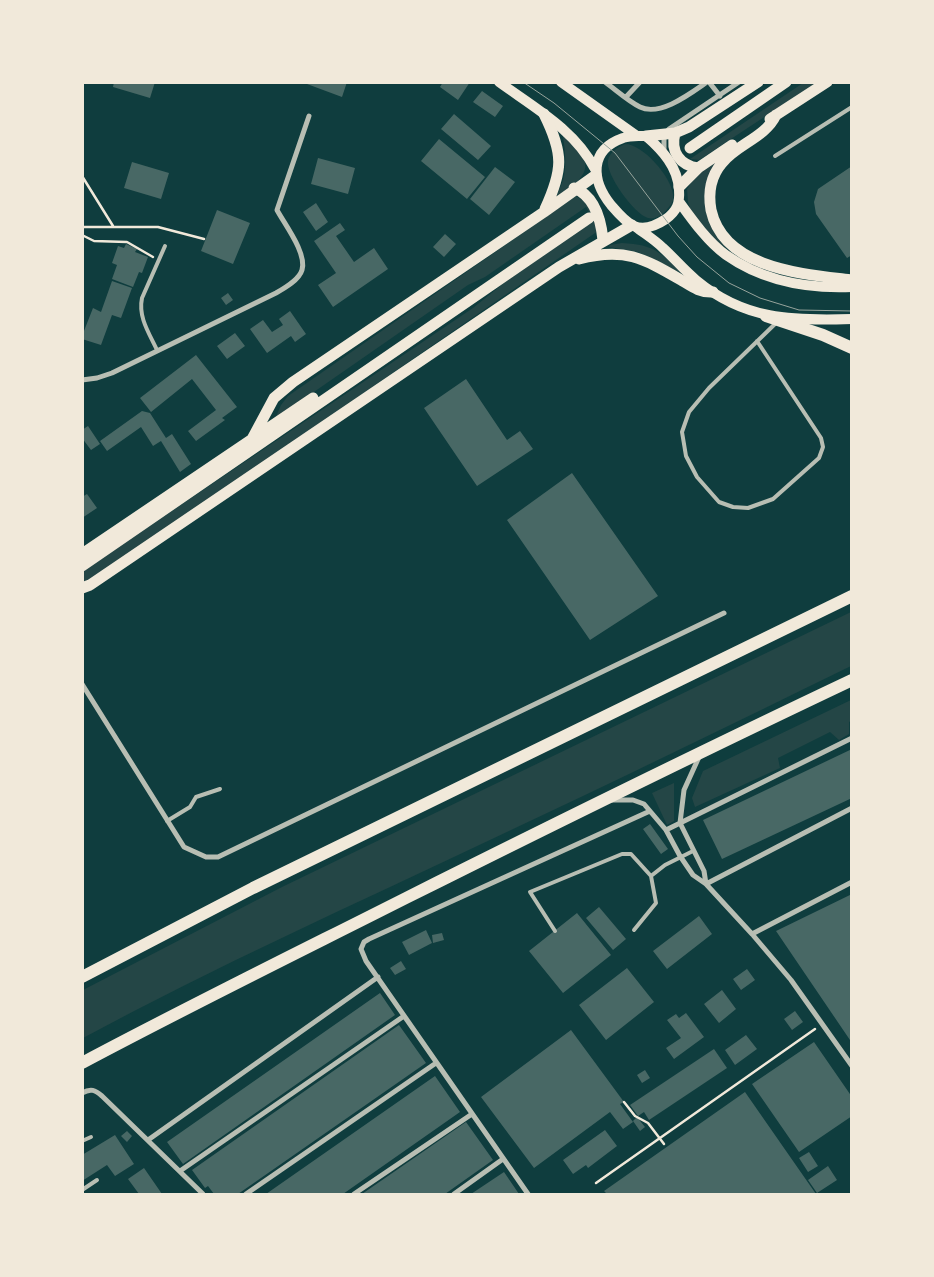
<!DOCTYPE html>
<style>
body{margin:0}
#map{position:relative;width:934px;height:1277px;overflow:hidden;background:#0f3d3e;font-family:Rubik,sans-serif}
canvas{display:block}
.frame{position:absolute;inset:0;border:84px solid #f1e9da;pointer-events:none}
</style>
<div id="map">
<canvas width="934" height="1277"></canvas>
<div class="frame"></div>
</div>
<script>
const c = document.querySelector('canvas').getContext('2d');
c.lineJoin = 'round';
function paint(path, color) { c.fillStyle = color; c.fill(path, 'evenodd'); }
function strokePath(path, color, width, dash) { c.strokeStyle = color; c.lineWidth = width; c.lineCap = dash ? 'butt' : 'round'; c.setLineDash(dash || []); c.stroke(path); }
paint(new Path2D(`
 M803,83H816L699,160L690,159Z
 M563,136C599,163 588,177 556,198C558,192 561,186 563,180C567,165 565,151 563,136Z
 M625,144C643,144 671,177 673,194C674,200 672,204 668,208C664,214 656,220 648,218C634,214 605,174 608,160C610,152 618,147 625,144Z
 M719,159L705,202L739,257L708,235L693,218L688,202L687,189L696,175Z
 M576,196C589,203 597,217 598,231L94,579L83,583V571L473,308L504,283L594,221L586,207L485,277L468,285L275,419L281,405L288,396Z
 M622,243C656,245 659,252 683,274L638,252L609,247L610,245Z
 M851,612V666C732,724 612,783 492,839C355,904 216,966 83,1038V990L282,887Z
 M851,700V721L849,722V734L839,740L830,732L778,758L780,768L695,807L692,798L703,771Z
 M674,783V821L667,825L652,793Z`), '#244646');
paint(new Path2D(`
 M114,82H155L150,98L113,87Z
 M308,82H347L342,97L307,84Z
 M443,82H470L458,100L440,87Z
 M482,91L503,106L495,117L473,102Z
 M454,114L491,146L478,160L441,129Z
 M439,139L485,177L467,199L421,161Z
 M318,158L355,168L348,194L311,184Z
 M132,162L169,173L161,199L124,188Z
 M852,166V255L847,258L816,214L814,202L818,189Z
 M495,167L515,182L489,215L470,199Z
 M316,203L328,222L316,231L303,212Z
 M217,210L250,223L233,264L201,251Z
 M340,223L345,230L336,236L354,262L374,248L388,269L333,307L318,285L336,273L314,241Z
 M445,234L456,244L444,257L433,247Z
 M126,244L137,249L135,252L148,257L142,273L139,272L133,287L112,279L117,265L112,263L118,246L124,248Z
 M112,281L132,288L121,318L112,315L101,345L82,339V336L93,308L101,312Z
 M228,293L233,300L226,305L221,298Z
 M290,311L306,334L295,342L291,336L267,353L250,329L263,320L272,332L283,325L279,319Z
 M235,333L245,346L227,359L217,346Z
 M196,355L237,407L222,418L225,420L196,441L188,431L216,410L192,379L151,412L140,398Z
 M466,379L507,440L520,431L533,449L477,486L424,408Z
 M142,411L150,413L166,438L172,434L191,464L180,472L161,441L153,446L141,427L107,451L100,441Z
 M88,426L100,444L91,450L82,438V430Z
 M572,473L658,596L590,640L507,520Z
 M87,494L97,508L82,518V497Z
 M852,749V798L722,859L703,820Z
 M650,824L668,849L661,854L643,829Z
 M852,894V1043L776,931Z
 M599,907L626,939L613,950L586,918Z
 M577,913L611,955L563,993L529,951Z
 M699,916L712,934L667,969L653,951Z
 M426,930L432,943L409,955L402,942Z
 M442,933L444,940L433,943L432,935Z
 M401,961L406,969L395,975L390,968Z
 M627,968L654,1002L606,1040L579,1005Z
 M747,969L755,980L741,990L733,979Z
 M722,990L736,1009L719,1023L704,1004Z
 M380,993L395,1015L183,1164L167,1142Z
 M795,1011L803,1022L792,1030L784,1019Z
 M686,1013L704,1037L674,1059L666,1048L681,1038L667,1020L676,1014L679,1018Z
 M399,1025L426,1063L238,1194H214L208,1186L205,1188L192,1170Z
 M571,1030L624,1102L620,1104L633,1122L623,1129L610,1112L534,1168L481,1097Z
 M746,1035L757,1049L735,1065L725,1050Z
 M814,1042L852,1097V1116L799,1152L752,1084Z
 M714,1049L727,1068L649,1120L644,1112L638,1116L630,1105Z
 M645,1070L650,1078L642,1083L637,1075Z
 M435,1076L460,1112L343,1194H266Z
 M745,1092L816,1194H607L604,1191Z
 M637,1117L645,1127L640,1131L633,1121Z
 M466,1122L493,1160L445,1194H362Z
 M605,1130L617,1146L588,1168L586,1165L573,1174L563,1160Z
 M127,1131L132,1136L127,1142L121,1136Z
 M115,1135L134,1164L115,1176L107,1165L82,1181V1155Z
 M809,1152L818,1166L808,1172L799,1158Z
 M828,1166L837,1180L817,1193L808,1180Z
 M144,1168L162,1194H139L128,1179Z
 M504,1172L519,1194H471Z`), '#486865');
strokePath(new Path2D(`
 M82,176L113,226
 M82,227H158L204,239
 M82,235L94,241L127,242L153,257
 M624,1102L635,1116L648,1123L664,1144
 M596,1183L815,1029`), '#f1e9da', 2.5);
strokePath(new Path2D(`
 M775,156L852,107
 M757,341L821,438L823,447L819,458L773,499L748,508L733,507L719,502L697,477L686,456L682,432L689,412L709,388L776,323
 M157,350C149,333 138,317 142,298L165,246
 M167,821L190,807L196,797L220,789
 M634,930L656,903L651,876
 M555,931L530,892L622,854H631L651,876L665,865L693,851
 M82,1141L91,1137
 M82,1190L97,1180`), '#b8beb3', 4);
strokePath(new Path2D(`
 M605,82C616,90 628,101 640,107C660,117 691,93 707,82
 M709,82L720,96
 M626,97L640,82
 M664,152V135L669,129L739,82
 M82,380L97,378L112,373L276,293C285,288 299,280 302,270C307,253 285,225 277,210L309,116
 M82,684L184,847L206,857H218L724,613
 M612,800H633L644,804L666,830L680,856L693,875L706,884L752,934L791,980L852,1066
 M680,823L684,790L699,757
 M680,823L704,871L706,884
 M666,830L852,738
 M706,884L852,808
 M752,934L852,882
 M82,1093C91,1088 95,1090 102,1096L203,1194
 M148,1140L378,977
 M180,1171L404,1016
 M246,1194L436,1063
 M354,1194L472,1114
 M454,1194L503,1159
 M528,1194L366,961L361,949L364,942L369,939L650,811`), '#b8beb3', 5);
strokePath(new Path2D(`
 M499,82C535,108 575,130 595,169
 M561,82L637,136
 M646,136C662,150 678,167 679,190C680,203 677,211 666,219C657,225 645,231 634,226C625,222 617,212 611,205C591,180 589,150 623,138C630,135 639,136 646,136Z
 M680,203C693,221 708,242 726,255C763,281 807,289 852,287
 M636,227C645,234 655,240 663,248C674,258 684,270 696,280C744,320 792,321 852,319`), '#f1e9da', 10);
strokePath(new Path2D(`
 M544,114C564,154 563,170 545,209
 M776,115C765,138 737,144 722,163C711,176 708,193 711,210C724,269 803,274 852,280
 M770,119L827,82
 M675,133C670,152 680,165 698,168
 M646,136L675,133L689,127L758,82
 M690,148L786,82
 M679,187L698,168L732,145
 M574,188C595,196 601,220 603,240
 M579,259C624,247 643,258 681,280C691,286 700,293 713,292
 M252,439L274,398L293,382L544,212L596,175
 M82,554L313,398
 M82,566L589,218
 M82,588L90,585L559,267L632,225`), '#f1e9da', 11);
strokePath(new Path2D(`
 M766,316L823,335L852,348
 M82,977L253,888L852,596
 M82,1063C189,1006 297,953 406,898C554,824 702,751 852,680`), '#f1e9da', 12);
strokePath(new Path2D(`
 M523,82L554,103L615,153L678,236L697,257L729,283L760,298L799,310L852,311`), '#97a49c', 1);
</script>
